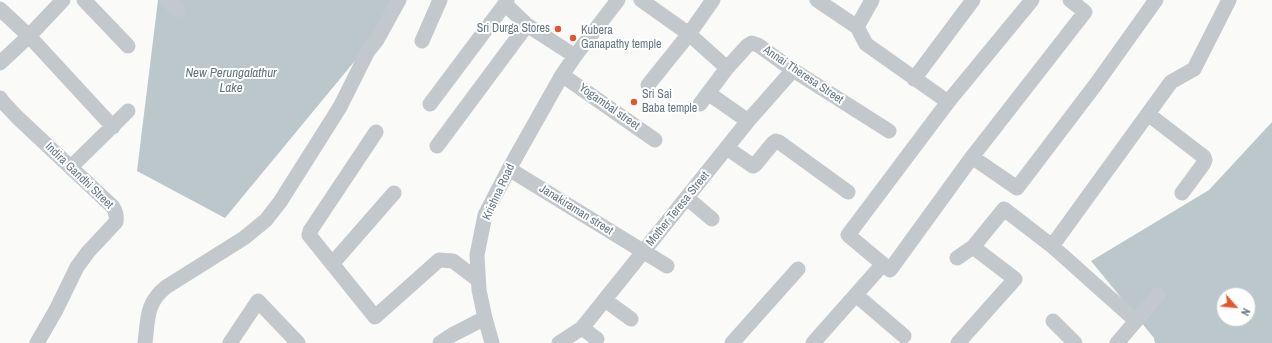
<!DOCTYPE html>
<style>
body{margin:0}
#map{position:relative;width:1272px;height:343px;overflow:hidden;background:#fafaf8;font-family:"Archivo Narrow",sans-serif}
canvas{display:block}
.north{position:absolute;left:1216px;top:287px;width:40px;height:40px;box-sizing:border-box;background:#fff;border:1px solid #c1c8cd;border-radius:50%;rotate:117deg;font-size:11px;font-weight:700;line-height:16px;text-align:center;color:#657683}
.north::after{content:'';display:block;margin:auto;width:14px;height:18px;background:#e4572e;clip-path:polygon(50% 0,100% 100%,50% 72%,0 100%)}
</style>
<div id="map">
<canvas width="1272" height="343"></canvas>
<div class="north">N</div>
</div>
<script>
const c = document.querySelector('canvas').getContext('2d');
c.lineJoin = 'round';
function paint(path, color) { c.fillStyle = color; c.fill(path, 'evenodd'); }
function strokePath(path, color, width, dash) { c.strokeStyle = color; c.lineWidth = width; c.lineCap = dash ? 'butt' : 'round'; c.setLineDash(dash || []); c.stroke(path); }
function label(font, color, halo, rows, align = 'center') {
  c.font = font + ' "Archivo Narrow",sans-serif'; c.lineWidth = 4; c.setLineDash([]); c.textBaseline = 'middle'; c.strokeStyle = halo; c.fillStyle = color; for (const [text, x, y, turn = 0] of rows) {
    c.save(); c.translate(x, y); c.rotate((+turn || 0) * Math.PI / 180); c.textAlign = isNaN(turn) ? turn : align; if (halo) c.strokeText(text, 0, 0); c.fillText(text, 0, 0); c.restore();
  }
}
paint(new Path2D(`
 M158,0H398L387,22L225,218L137,171Z
 M1272,122V343H1155L1154,338L1091,261L1209,190ZM1224,295H1248V319H1224Z`), '#bbc7cb');
strokePath(new Path2D(`
 M84,0L128,46
 M167,0L178,10
 M507,0L505,4L527,25L575,56
 M641,0L689,34L713,0
 M817,0L857,27L866,44L948,102
 M1032,0L948,102L848,235L890,270L972,157L1085,12L1070,0
 M0,9L29,36L113,127
 M857,27L872,0
 M422,41L440,0
 M0,63L29,36L63,0
 M562,75L655,140
 M914,79L973,0
 M648,85L689,34L727,68
 M708,93L748,121
 M0,98L3,102L17,117L113,207C116,212 117,216 116,222L88,252L77,267L56,310L37,343
 M430,104L505,4
 M700,104L727,68L747,46L752,43L758,45L793,70L889,131
 M1148,114L1204,157L1205,160L1204,163L1182,193
 M376,132L310,231L309,235L375,317L439,260L453,261L478,280
 M437,146L527,25
 M727,148L753,166L755,165L773,143L776,141L779,142L848,192
 M972,157L1017,188L1096,84L1156,0
 M71,167L128,111
 M509,169L667,266
 M687,198L712,219
 M1052,246L1136,321
 M957,258L973,247L1004,209L1052,246L1171,82L1194,69L1229,0
 M332,264L394,193
 M856,295L904,336
 M605,300L631,319
 M1053,321L1075,343
 M582,328L597,339
 M145,343C148,319 146,303 166,287L244,238L266,220L280,202L340,107L368,51L377,40L399,0
 M230,343L258,301L298,343
 M440,343L452,335L485,318
 M492,343L485,318L479,290L477,255L485,215L509,169L562,75L575,56L618,0
 M559,343L582,328L748,121L793,70
 M732,343L798,269
 M813,343L883,264
 M958,343L1015,279L973,247
 M1117,343L1158,295`), '#c3c8cc', 15);
for (const [x, y, r, color] of [
 [558,29,4,"#e4572e"],
 [573,38,4,"#e4572e"],
 [634,102,4,"#e4572e"]
]) { const dot = new Path2D(); dot.arc(x, y, r, 0, 2 * Math.PI); c.fillStyle = color; c.fill(dot); strokePath(dot, '#fff', 1.5); }
label('12px', '#657683', '#fff', [
 ["Sri Durga Stores",550,29,"right"],
 ["Kubera",581,31],
 ["Ganapathy temple",581,45],
 ["Sri Sai",642,95],
 ["Baba temple",642,109]
], 'left');
label('12px', '#657683', '#fff', [
 ["Annai Theresa Street",803,75,34],
 ["Yogambal street",609,107,35],
 ["Indira Gandhi Street",79,176,44],
 ["Krishna Road",499,192,-65],
 ["Mother Teresa Street",678,209,-51],
 ["Janakiraman street",576,210,32]
]);
label('italic 13px', '#60757c', '#fff', [
 ["New Perungalathur",231,74],
 ["Lake",231,89]
]);
</script>
